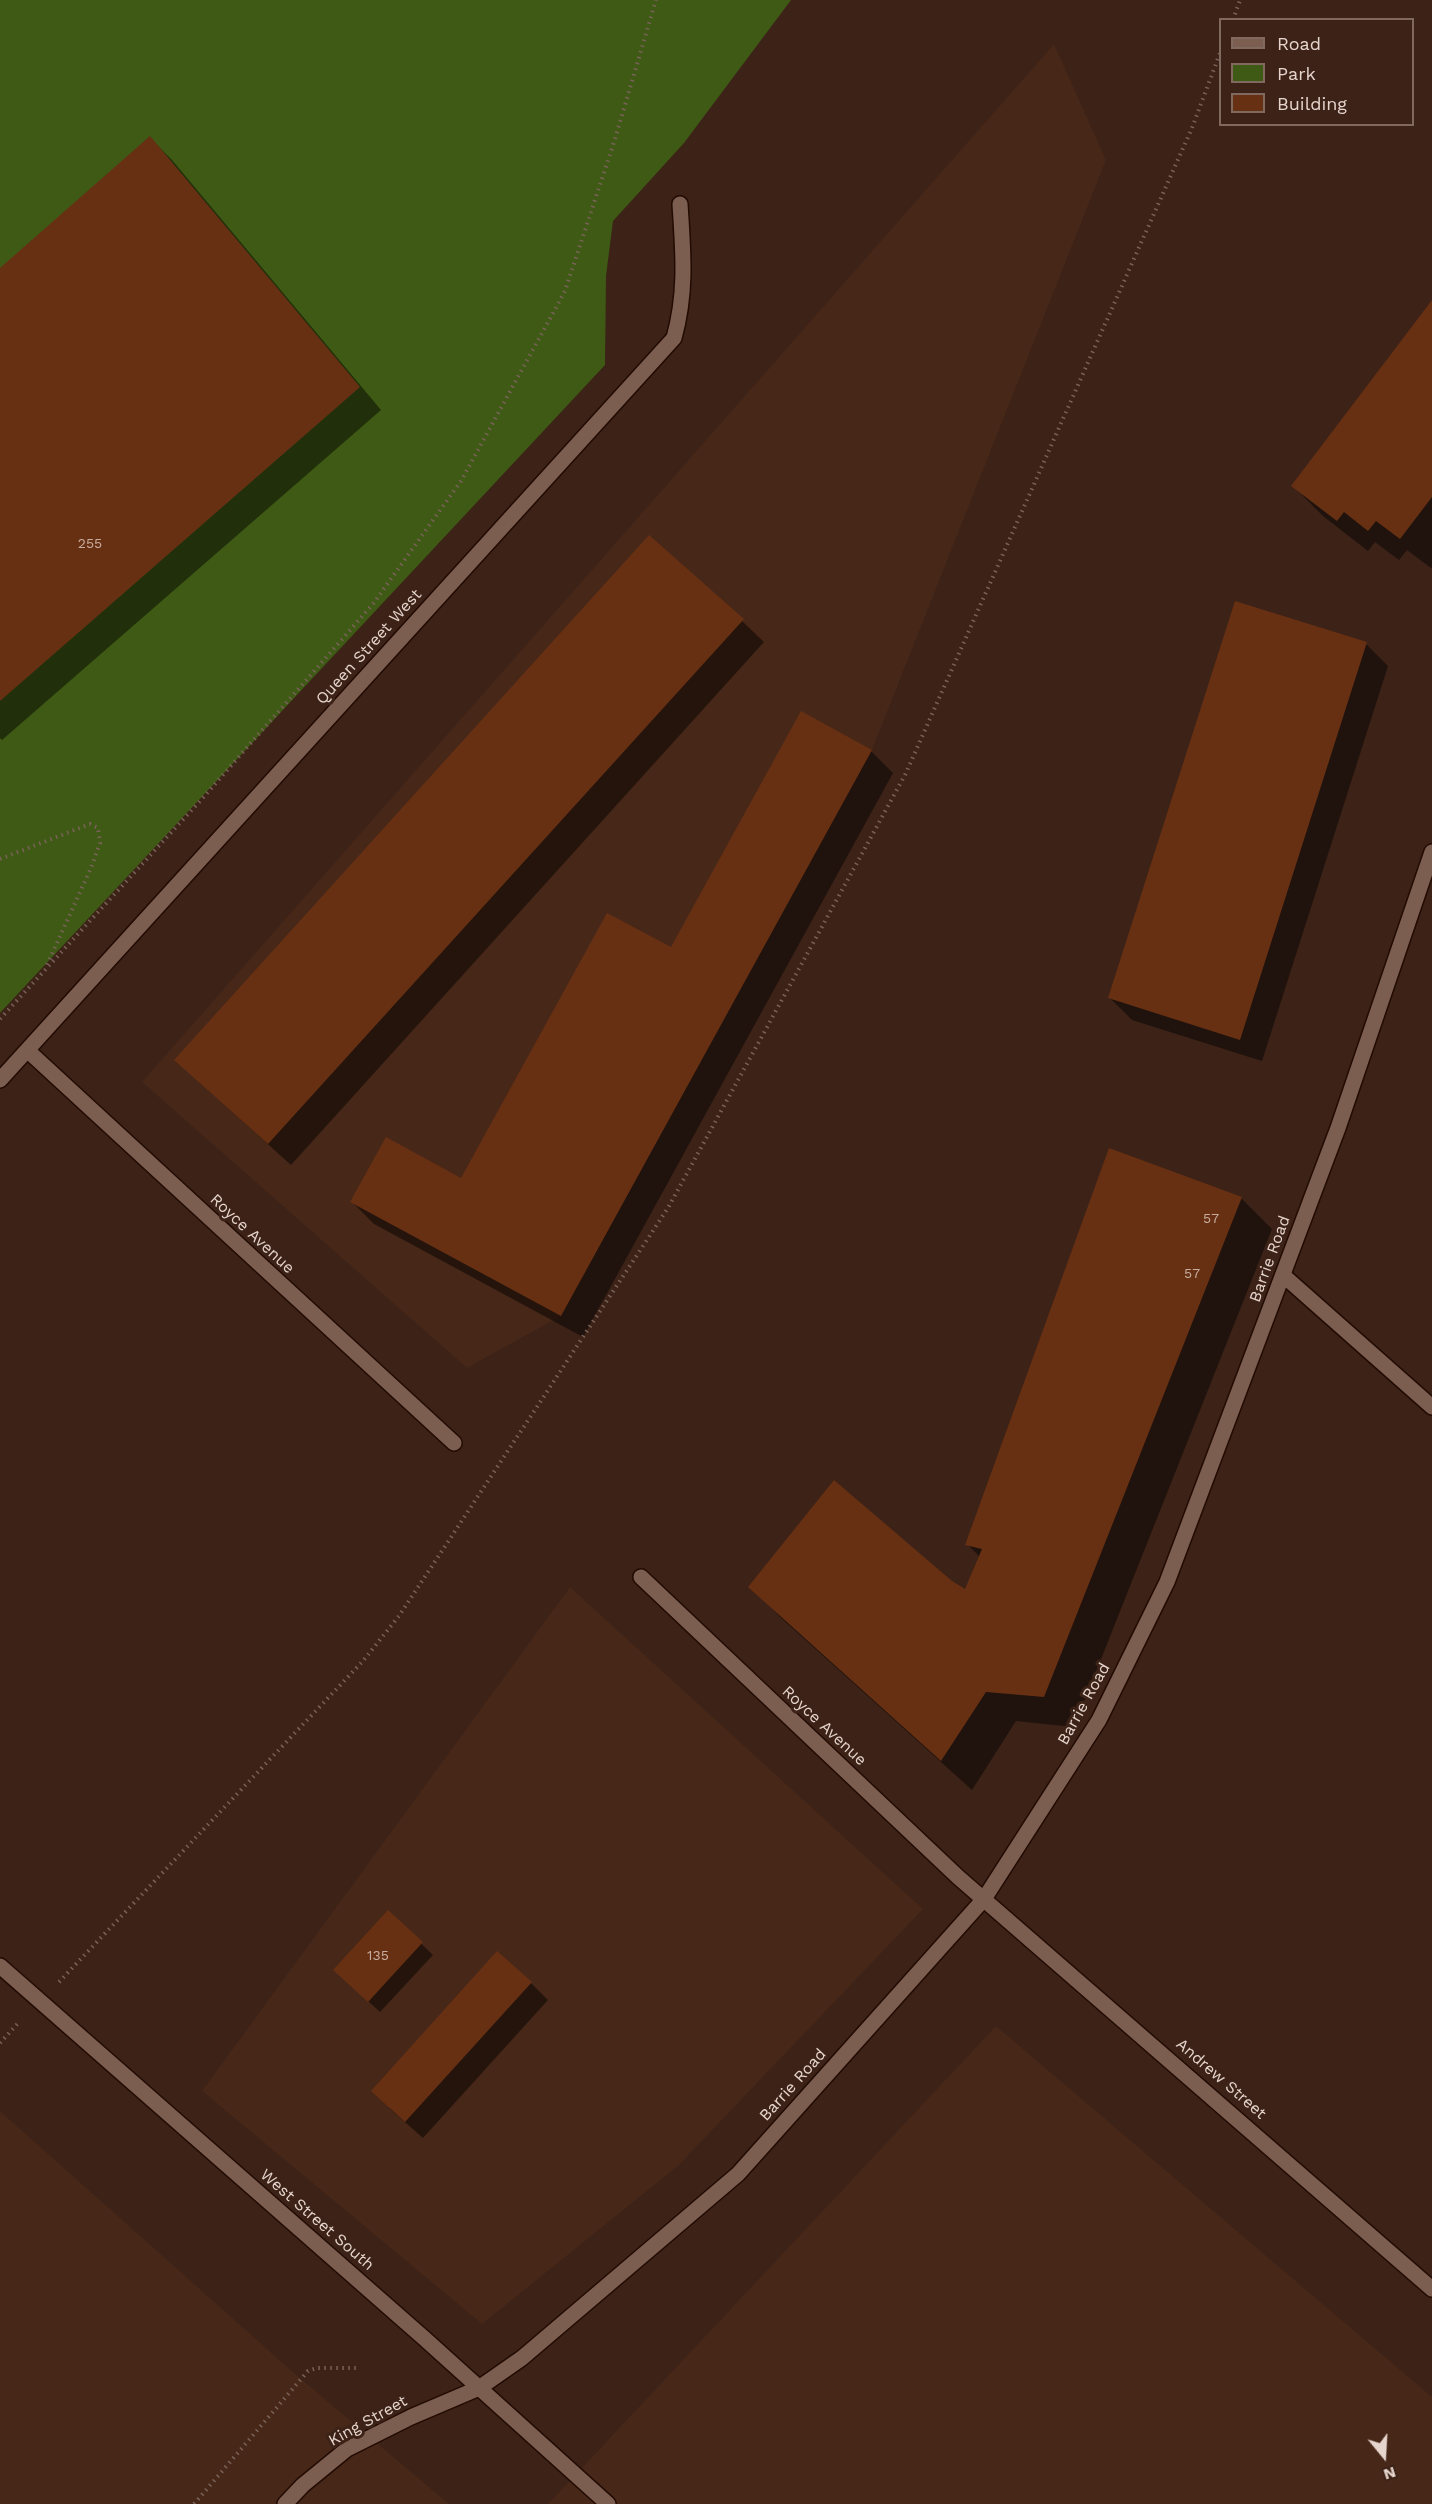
<!DOCTYPE html>
<style>
body{margin:0}
#map{position:relative;width:1432px;height:2504px;overflow:hidden;background:#3c2217;font-family:"Work Sans",sans-serif}
canvas{display:block}
.legend{position:absolute;left:1219px;top:18px;width:195px;height:108px;box-sizing:border-box;background:#3c2217;border:2px solid #806a60;margin:0;padding:8px 10px;list-style:none;font-size:18px;color:#e6d5cd}
.legend li{display:flex;align-items:center;gap:12px;height:30px}
.legend b{width:30px;border:2px solid #806a60}
.north{position:absolute;left:1354px;top:2426px;width:60px;height:60px;-webkit-text-stroke:4px #3c2217;paint-order:stroke;rotate:162deg;font-size:16px;font-weight:700;line-height:24px;text-align:center;color:#e6d5cd}
.north::after{content:'';display:block;margin:auto;width:21px;height:27px;background:#e6d5cd;clip-path:polygon(50% 0,100% 100%,50% 72%,0 100%)}
</style>
<div id="map">
<canvas width="1432" height="2504"></canvas>
<ul class="legend">
<li><b style="height:8px;background:#7c5e51"></b>Road</li>
<li><b style="height:16px;background:#3e5a15"></b>Park</li>
<li><b style="height:16px;background:#673013"></b>Building</li>
</ul>
<div class="north">N</div>
</div>
<script>
const c = document.querySelector('canvas').getContext('2d');
c.lineJoin = 'round';
function paint(path, color) { c.fillStyle = color; c.fill(path, 'evenodd'); }
function strokePath(path, color, width, dash) { c.strokeStyle = color; c.lineWidth = width; c.lineCap = dash ? 'butt' : 'round'; c.setLineDash(dash || []); c.stroke(path); }
function label(font, color, halo, rows, align = 'center') {
  c.font = font + ' "Work Sans",sans-serif'; c.lineWidth = 6; c.setLineDash([]); c.textBaseline = 'middle'; c.strokeStyle = halo; c.fillStyle = color; for (const [text, x, y, turn = 0] of rows) {
    c.save(); c.translate(x, y); c.rotate((+turn || 0) * Math.PI / 180); c.textAlign = isNaN(turn) ? turn : align; if (halo) c.strokeText(text, 0, 0); c.fillText(text, 0, 0); c.restore();
  }
}
paint(new Path2D(`
 M1054,44L1106,160L872,750L561,1316L467,1368L142,1082Z
 M570,1587L923,1909L678,2166L482,2324L202,2091Z
 M996,2026L1432,2397V2504H548Z
 M0,2111L294,2373L449,2504H0Z`), '#472718');
paint(new Path2D(`
 M0,0H791L684,143L613,221L606,276L605,365L0,1013Z`), '#3e5a15');
paint(new Path2D(`
 M150,138L172,160L381,410L2,740L0,738V270Z
 M1432,303V567L1431,568L1407,550L1399,560L1375,542L1368,551L1323,516L1293,486Z
 M742,621L764,642L291,1165L198,1081Z
 M1366,644L1388,666L1262,1061L1132,1020L1110,998Z
 M871,751L893,773L583,1337L374,1224L352,1202L462,1180L672,949Z
 M1110,1150L1242,1199L1272,1229L1074,1727L1016,1721L972,1790L780,1617L750,1586L951,1582L966,1592L980,1557L967,1544Z
 M388,1912L433,1955L380,2012L346,1981Z
 M531,1983L548,2000L423,2138L389,2108Z`), '#0007');
paint(new Path2D(`
 M150,136L360,387L0,701V268Z
 M1432,300V497L1400,539L1376,521L1368,531L1344,512L1337,521L1291,486Z
 M649,535L744,619L268,1144L174,1060Z
 M1235,601L1367,642L1240,1040L1108,998Z
 M801,711L872,750L561,1316L350,1202L386,1137L461,1178L607,913L671,947Z
 M1109,1148L1242,1197L1044,1697L986,1692L941,1761L748,1587L834,1480L952,1581L965,1589L982,1549L965,1545Z
 M388,1910L423,1942L368,2002L333,1970Z
 M497,1951L532,1982L405,2122L371,2091Z`), '#673013');
const street = new Path2D(`
 M27,1050L454,1443
 M0,1080L674,338C687,291 683,252 680,204
 M1284,1276L1432,1407
 M641,1577L958,1877L1432,2289`);
const secondary = new Path2D(`
 M0,1966L425,2339L608,2504
 M285,2504L303,2485L347,2449L411,2417L479,2388L522,2358L738,2174L984,1899L1099,1720L1167,1582L1338,1128L1432,852`);
strokePath(street, '#220b02', 18);
strokePath(secondary, '#220b02', 18);
strokePath(new Path2D(`
 M1233,20L1240,0
 M0,859L90,824L98,828L100,843L91,868L46,967
 M0,1019L200,801L373,604L461,481L565,291L615,139L656,0
 M59,1982L363,1661L399,1616L668,1208L905,775L1192,128L1220,53
 M0,2043L20,2021
 M194,2504L308,2371L317,2368H357`), '#796258', 4, [1.5, 4.5]);
strokePath(street, '#7c5e51', 15);
strokePath(secondary, '#7c5e51', 15);
label('14px', '#c6ac9e', null, [
 ["255",90,544],
 ["57",1211,1219],
 ["57",1192,1274],
 ["135",378,1956]
]);
label('16px', '#e6d5cd', '#3c2217', [
 ["Queen Street West",369,647,-48],
 ["Royce Avenue",252,1234,43],
 ["Barrie Road",1270,1259,-70],
 ["Barrie Road",1084,1704,-61],
 ["Royce Avenue",824,1726,43],
 ["Andrew Street",1221,2079,41],
 ["Barrie Road",793,2085,-48],
 ["West Street South",317,2220,41],
 ["King Street",368,2421,-29]
]);
</script>
